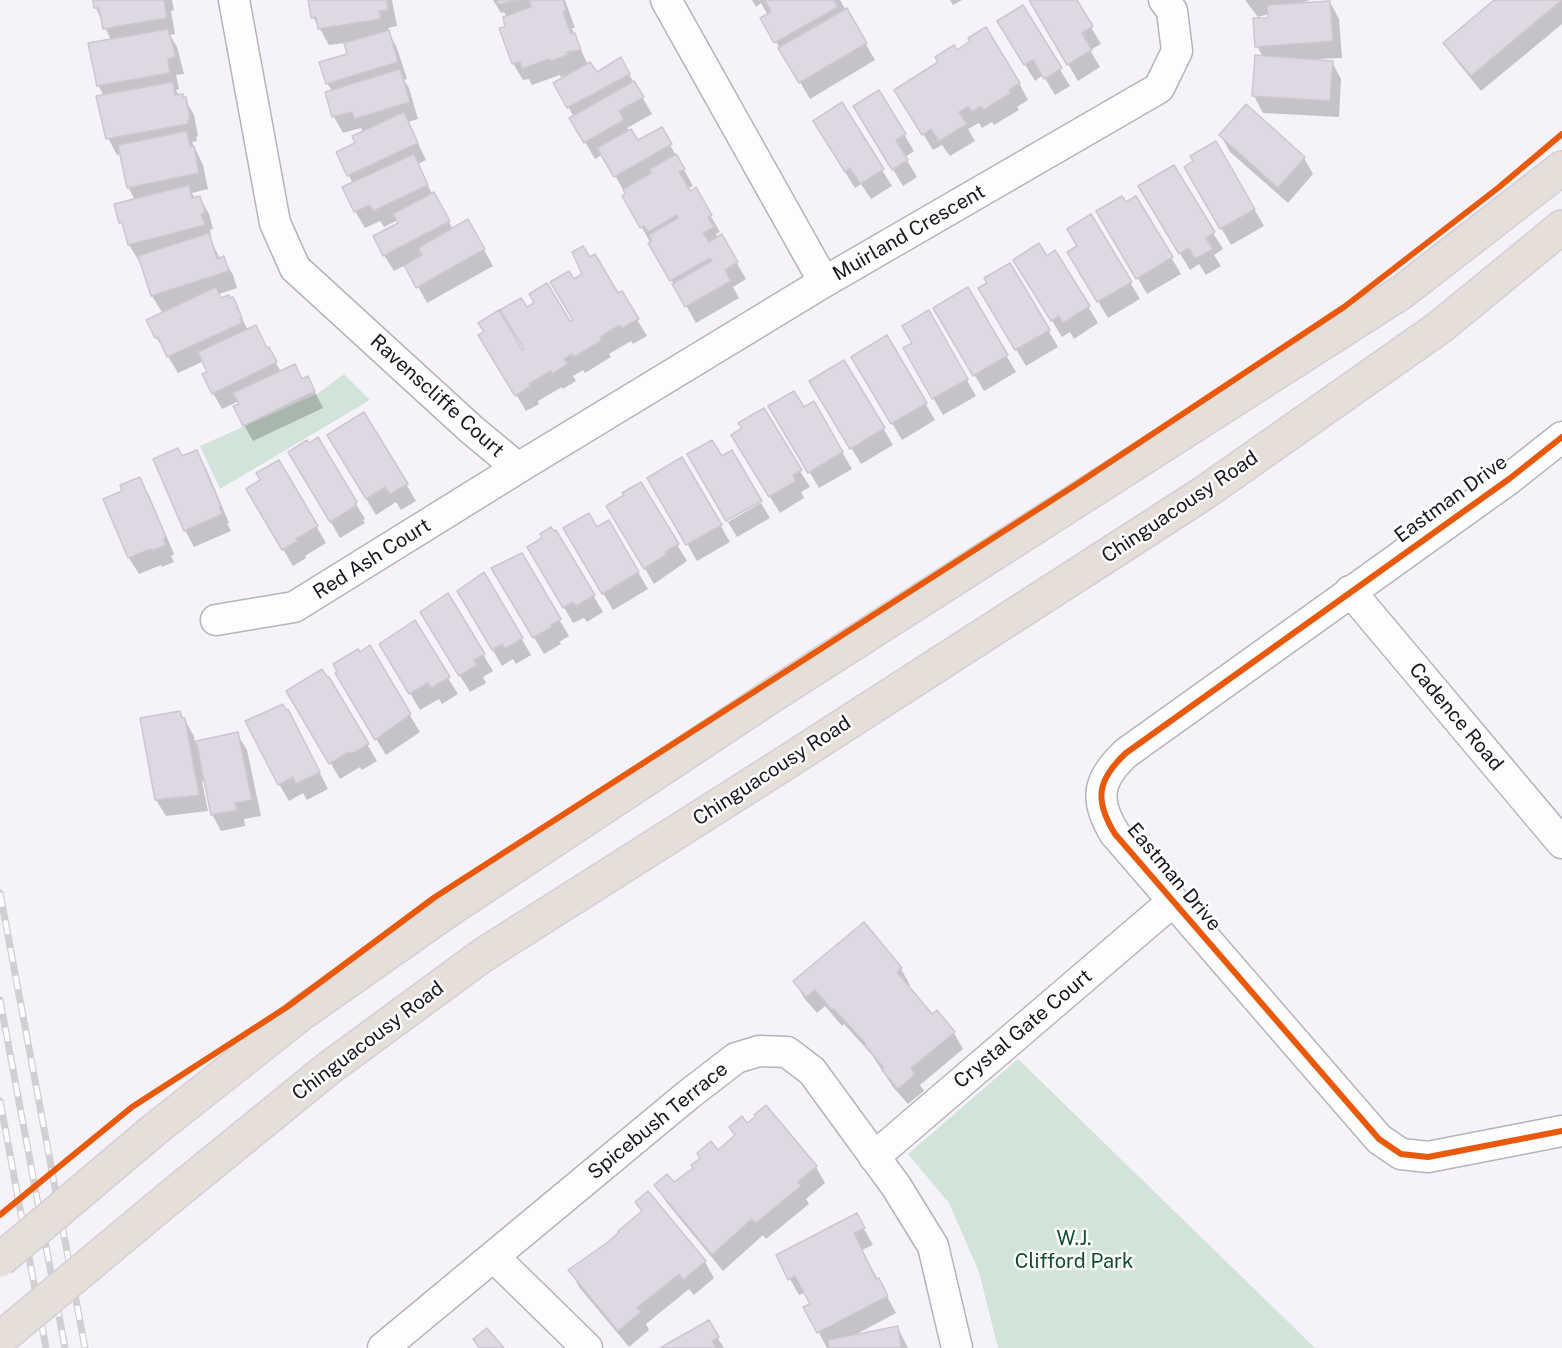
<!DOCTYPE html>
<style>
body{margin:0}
canvas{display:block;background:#f6f2fa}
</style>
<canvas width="1562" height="1348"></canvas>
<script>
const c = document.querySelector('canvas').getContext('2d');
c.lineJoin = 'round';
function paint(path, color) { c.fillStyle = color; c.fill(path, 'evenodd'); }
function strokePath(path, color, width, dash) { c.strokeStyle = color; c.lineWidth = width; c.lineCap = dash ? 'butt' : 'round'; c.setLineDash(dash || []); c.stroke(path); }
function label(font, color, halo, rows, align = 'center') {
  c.font = font + ' "Public Sans",sans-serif'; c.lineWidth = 5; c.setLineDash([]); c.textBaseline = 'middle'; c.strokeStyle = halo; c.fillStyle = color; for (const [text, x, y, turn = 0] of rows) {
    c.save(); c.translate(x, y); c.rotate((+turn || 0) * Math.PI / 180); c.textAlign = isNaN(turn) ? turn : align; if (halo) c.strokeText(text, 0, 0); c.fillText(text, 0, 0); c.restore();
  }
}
paint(new Path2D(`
 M344,374L370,400L220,489L200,446L317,394Z
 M1018,1059L1315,1348H998L979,1272L949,1203L908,1154Z`), '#d2e4da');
paint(new Path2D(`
 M92,0H172L174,10L171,11L175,34L170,35L177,47L184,74L176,75L179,89L176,90L179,96L185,99L194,115L198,136L196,137L197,141L192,142L203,165L208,189L192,193L195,199L200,198L209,214L213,229L210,230L212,242L220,259L223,258L233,275L237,288L219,294L222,299H232L248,330L255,327L281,372L303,380L308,378L323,408L253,441L244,425L239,401L222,409L213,393L209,373L204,361L178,373L156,337L163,314L152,296L141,261H139L129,245L116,205L135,200L128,187L121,154L117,155L108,138L104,96L98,85L111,40Z
 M310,0H392L397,26L388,28L389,33L397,48L407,79L404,80L409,88L418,119L408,122L426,160L418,164L432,194L453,229L468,221L493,266L427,303L406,265L394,271L384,255L400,224L398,220L384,227L380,221L365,228L355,211L353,184L338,152L357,144L363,132L361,128L343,133L334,117L326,93L332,91L327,83L349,55L345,43L329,45L313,17Z
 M493,0H565L575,28H572L575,37L588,65L596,74L620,59L652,114L627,128L638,142L661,129L693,186L687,189L689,193L695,189L720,232L716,234L719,238L721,236L746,279L733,287L739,298L696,323L624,196L626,195L603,154L595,159L571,118L574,117L555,84L569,75V74L561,77L560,75L532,85L529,79L523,80L513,63L507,28V17L504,12L501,13Z
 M752,0H840L875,60L810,99L762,18L768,15L761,3L756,7Z
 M950,0H962L953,5Z
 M1030,0H1075L1101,44L1090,50L1100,67L1078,81Z
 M1245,0H1310L1301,3L1330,2L1339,19L1342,58L1318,59V61L1332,62L1341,79L1339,117L1263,113L1254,96L1263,57L1257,46L1270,19L1269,14L1258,17Z
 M1497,0H1562V24L1481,91L1455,59L1445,43Z
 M1022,7L1070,86L1055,95L1043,75L1035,81L1009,38Z
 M956,52L1019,83L1028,100L1017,107L1019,110L994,125L992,122L982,128L979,123L968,129L975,141L950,156L942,145L933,150L906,106Z
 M879,92L914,151L905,157L917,177L903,186L855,106Z
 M1221,136L1304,158L1313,174L1288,203L1230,152Z
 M824,138L882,170L892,186L871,199L861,184L855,188Z
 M1216,143L1264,226L1231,245L1186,167Z
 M1140,187L1213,233L1223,249L1214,255L1221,266L1206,275L1199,264L1190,270Z
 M1136,198L1181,274L1147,294L1099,211L1125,204Z
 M1091,216L1140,299L1108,318L1069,253L1079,247Z
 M1055,252L1098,323L1074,339L1070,332L1062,337L1025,277Z
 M1010,265L1058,347L1026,366L980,289Z
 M573,281L618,295L621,293L647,336L633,344L631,341L609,354L611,357L585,373L583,370L573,376L576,381L563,389L562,387L538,401L539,404L526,411L490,351L522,352L526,350V309L570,323L575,321Z
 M967,290L1016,372L984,391L935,309Z
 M928,312L976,396L943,415L905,349L914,344Z
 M886,337L935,420L902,440L853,357Z
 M844,362L893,445L861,464L811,381Z
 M813,403L852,469L819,488L770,406L803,410Z
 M317,439L365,519L363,520L365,523L340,538L290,452Z
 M196,452L206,468L229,523H227L231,531L194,547L185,530L182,458Z
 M338,452L406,484L416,501L401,510L396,502L376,515Z
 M742,452L800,471L810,487L801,492L804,498L780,513Z
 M682,459L730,542L697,561L649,478Z
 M279,462L326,543L305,556L306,558L293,566L248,489L262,480Z
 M139,478L149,495L174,554L171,556L174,562L162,567L161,565L139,574L129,558L105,500L124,491Z
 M640,484L687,561L654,584L608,506Z
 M761,503L770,518L737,537L728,522Z
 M608,522L648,589L613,610L565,529H597Z
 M556,532L603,612L587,622L584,618L573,623L529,547Z
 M521,555L569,636L559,642L561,644L544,654L493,569Z
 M484,574L531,655L516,664L513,659L502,666L459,592Z
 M448,596L493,671L483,677L486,683L470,692L431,629Z
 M381,644L448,678L458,694L442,704L439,699L420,710Z
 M369,648L420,732L386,755L346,690L360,654Z
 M328,679L377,761L362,770L360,767L340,779L288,691Z
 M180,712L194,736L195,742L237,734L247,750L261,816L244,819L245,826L221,831L212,814L205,781H202L208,811L166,816L156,800Z
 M297,728L328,789L307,800L303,793L289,801L279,784Z
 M901,969L910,985L908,987L931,1016L954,1033L963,1049L920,1085L924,1091L908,1104L893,1087L872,1055L844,1024L842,1026L825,1006L817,1013L804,998L795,982Z
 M747,1125L816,1167L825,1183L806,1199L809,1204L766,1239L763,1235L723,1271L666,1202L656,1185H674L718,1152Z
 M636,1202L705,1262L714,1278L694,1295L689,1289L646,1324L649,1330L629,1347L579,1287L570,1270L609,1243L643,1213Z
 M856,1215L873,1245L862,1250L896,1313L853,1336L898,1328L908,1348H827L806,1308L812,1304L806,1292L799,1295L790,1279Z
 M708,1322L724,1348H662Z`), '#0003');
const building = new Path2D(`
 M93,0H164L167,18L103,29L99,8H94Z
 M308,0H387L388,10L379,11L381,19L318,29L316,17L311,18Z
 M497,0H521L498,4Z
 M529,0H563L566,11L563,12L571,34L575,33L581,50L567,52L568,55L550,61L549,59L522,69L520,62L512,64L499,28L505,27L503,17L531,7Z
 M765,0H834L838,7L774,43L760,18L771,12Z
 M1029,0H1077L1093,26L1082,33L1092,50L1067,65Z
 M1494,0H1562L1471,76L1443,43Z
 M1330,1L1333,41L1255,47L1253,18H1268L1267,5Z
 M1023,5L1062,68L1044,79L1033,60L1024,65L997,21Z
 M847,8L867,43L799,83L778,48Z
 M986,27L1020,83L1009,90L1011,93L983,110L981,106L972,112L968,107L959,112L967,124L939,141L931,129L922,135L894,90L938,62L935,57L954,45L957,50L970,41L968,38Z
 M168,29L176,57L168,59L170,73L97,86L88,43Z
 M389,30L398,62L326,84L319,62L347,54L344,43Z
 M1255,55L1333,61L1330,101L1252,96Z
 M621,57L630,74L567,108L553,83L590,62L597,72Z
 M400,69L410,102L354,119L352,112L332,117L325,92Z
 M634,81L644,97L619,111L624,120L584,143L569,118Z
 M173,82L175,95L183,94V97H186L190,120H188V124L106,139L96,96Z
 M879,90L906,134L896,140L908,160L892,170L853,106Z
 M842,102L884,169L860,184L850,168L845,172L813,121Z
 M1246,104L1305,157L1278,188L1219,135Z
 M404,112L418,143L347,176L336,152L355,143L352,136Z
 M662,127L672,144L614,177L597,148L631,129L638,140Z
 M187,131L190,147L194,146L199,173L127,188L118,145Z
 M1216,141L1255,209L1220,229L1184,167L1193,161L1190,156Z
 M414,154L428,185L373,211L370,205L354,212L342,187Z
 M676,154L685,169L679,172L690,191L696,187L712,215L708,217L714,227L703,233L709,242L722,234L738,262L725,270L731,281L685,307L672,284L712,261L710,258L670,281L648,243L652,241L649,235L678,218L677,215L648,232L644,226L640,228L622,196L625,194L623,189L651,173L650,169Z
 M1174,165L1215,232L1206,238L1213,249L1195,259L1189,248L1179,254L1138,186Z
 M189,185L192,198L200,196L205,212L201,214L205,225L128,245L122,222L119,223L114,204Z
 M434,192L450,221L383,256L373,236L398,223L393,214Z
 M1122,196L1126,202L1136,196L1173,257L1136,279L1096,211Z
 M1091,214L1132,282L1097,302L1067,252L1077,246L1067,229Z
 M468,219L485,249L416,288L404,265L422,255L418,248Z
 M209,233L217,259L224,256L229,271L151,296L138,256Z
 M1039,243L1047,256L1055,250L1090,306L1063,323L1059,316L1051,321L1013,260Z
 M583,246L590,257L595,254L618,293L622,291L639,319L622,328L620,325L600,337L602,340L574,357L572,354L564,359L568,364L552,374L551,371L529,384L531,386L515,396L478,335L484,332L478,323L499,310L522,350L524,349L500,310L521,298L527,307L534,303L529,294L547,283L570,321L573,320L550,282L569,271L574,279L582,274L572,252Z
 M1010,263L1050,330L1015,350L978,288L987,283L984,278Z
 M216,287L221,298L229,295L230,298L233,297L238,307L236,309L238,308L242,318L240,319L242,323L167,357L158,337L155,338L146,320Z
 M968,287L1008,355L973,376L933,308Z
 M929,310L968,379L932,399L903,348L912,343L902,326Z
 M256,325L267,348L269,347L277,362L212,394L202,374L207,372L198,352Z
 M887,335L927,403L891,424L851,357Z
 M844,360L885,428L850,449L809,381Z
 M295,364L302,379L308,376L315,391L243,426L233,406L239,404L233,393Z
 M794,391L804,407L814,401L843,452L808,473L768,406Z
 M764,408L802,470L793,475L796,481L769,497L731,435L742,428L738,423Z
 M364,412L408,484L390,494L385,487L366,499L327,435Z
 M318,437L357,502L355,503L356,506L330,522L288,452L307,440L309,443Z
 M712,440L722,456L732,450L762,501L726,521L687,454Z
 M178,448L182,456L197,450L221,506L219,507L222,514L184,531L153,459Z
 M682,457L722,525L686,545L647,478Z
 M279,460L318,526L296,539L298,541L282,550L246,489L260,480L256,473Z
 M140,477L166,537L163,539L166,545L151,551V549L128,558L103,499L122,491L120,485Z
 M641,482L679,544L665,552L667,554L644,569L606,506L624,495L622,493Z
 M589,513L597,527L609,520L639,572L602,594L563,528Z
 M551,527L554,531L556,530L595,595L576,606L573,602L563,608L527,547L542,538L540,534Z
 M522,553L561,619L551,625L552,627L533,638L491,568Z
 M484,572L523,638L505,649L502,644L492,650L457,591Z
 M448,593L485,654L474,660L477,665L459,676L420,612Z
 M415,620L450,677L431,688L428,683L409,694L379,644Z
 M370,645L411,714L375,740L335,673L337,672L333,664L358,649L360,652Z
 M322,669L327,677H329L369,744L351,754L349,752L329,764L286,691Z
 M283,704L286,710L288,709L320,772L296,784L293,777L278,785L245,721Z
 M180,711L182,718H185L199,795L155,800L140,718Z
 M238,732L252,800L235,803L237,810L211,815L196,741Z
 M864,922L902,968L897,972L932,1014L937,1010L955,1032L911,1068L915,1074L898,1089L882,1070L884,1068L865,1045L866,1044L834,1009L832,1010L815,990L806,997L793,981Z
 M766,1105L817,1166L798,1182L801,1186L756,1223L752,1219L712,1255L654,1185L667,1174L674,1182L693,1168L691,1165L700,1158L697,1153L711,1141L718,1150L735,1135L729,1127L742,1116L747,1123L755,1117L754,1115Z
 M648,1191L706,1261L683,1280L679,1274L637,1308L641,1312L618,1331L568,1270L608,1242L619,1232L618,1231L642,1211L635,1202Z
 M857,1213L865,1228L854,1233L876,1279L879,1278L888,1296L817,1333L803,1307L810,1304L795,1276L788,1280L776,1255Z
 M709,1320L719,1337L712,1341L716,1348H660Z
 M898,1326L901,1348H829L828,1340Z
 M487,1328L504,1348H479L473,1339Z`);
paint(building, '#ded8e2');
strokePath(building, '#ccc7d0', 1.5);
const minor = new Path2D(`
 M234,0L275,223L295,268L472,430L518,468L824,282
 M666,0L824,282L1159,88L1177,51L1172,11L1164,0
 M1562,437L1509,479L1126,753C1097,780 1094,800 1115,834L1379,1139L1401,1154L1428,1157L1562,1131
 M1350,591L1562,843
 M216,620L294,607L518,468
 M874,1157L1172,902
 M494,1257L587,1348
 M383,1348L688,1095L736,1058L759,1051L787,1052L812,1071L896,1186L933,1246L957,1348`);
const major = new Path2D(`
 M154,1130L302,1013L450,909L776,693L1402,292L1562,168
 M168,1199L329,1068L483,955L779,767L1204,493L1440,327L1562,227`);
strokePath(minor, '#b7b2bb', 33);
strokePath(major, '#d3d0d5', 36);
strokePath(minor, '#fefdfe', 30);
strokePath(major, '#e5ded9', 33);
const rail = new Path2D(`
 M0,893L85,1348
 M0,1000L65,1348
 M0,1101L46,1348`);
strokePath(rail, '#d1cfd2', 7);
strokePath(rail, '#fff', 4.5, [14]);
const majorBridge = new Path2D(`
 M0,1260L154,1130
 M0,1339L168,1199`);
strokePath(majorBridge, '#d3d0d5', 36, []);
strokePath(majorBridge, '#e5ded9', 33);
strokePath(new Path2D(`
 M1562,437L1509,479L1126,753C1097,780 1094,800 1115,834L1379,1139L1401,1154L1428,1157L1562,1131
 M0,1215L132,1107L287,1007L435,897L1074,486L1344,307L1498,188L1562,134`), '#e8590c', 6);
label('20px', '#1b161f', '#fff', [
 ["Muirland Crescent",909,233,-30],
 ["Ravenscliffe Court",437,396,42],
 ["Eastman Drive",1451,499,-36],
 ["Chinguacousy Road",1180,507,-34],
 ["Red Ash Court",372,559,-32],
 ["Cadence Road",1456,717,50],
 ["Chinguacousy Road",772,771,-33],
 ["Eastman Drive",1174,877,50],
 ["Crystal Gate Court",1023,1029,-40],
 ["Chinguacousy Road",368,1041,-37],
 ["Spicebush Terrace",658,1121,-39]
]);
label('20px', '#0f4d2c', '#fff', [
 ["W.J.",1074,1239],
 ["Clifford Park",1074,1262]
]);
</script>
